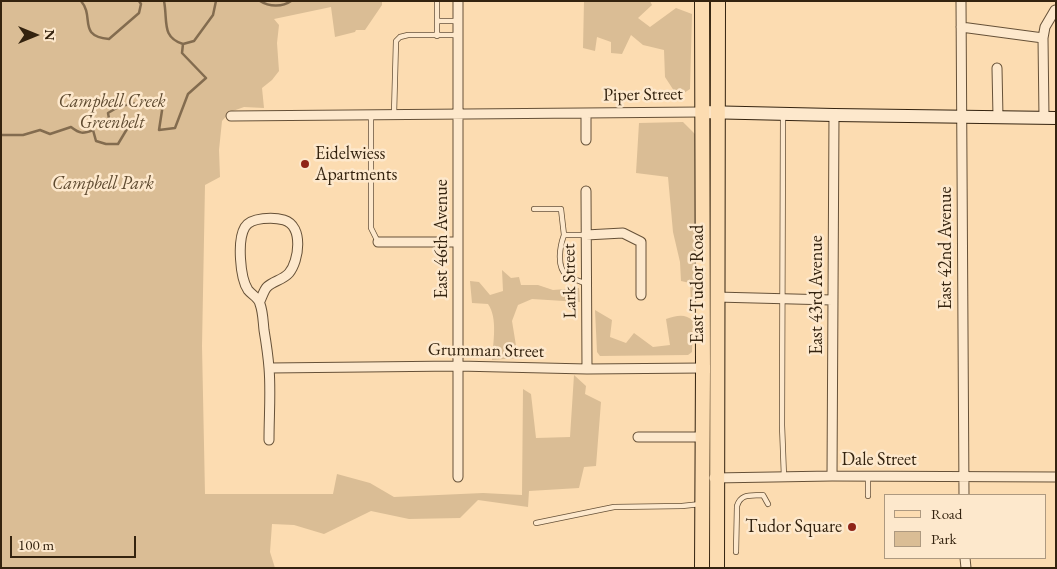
<!DOCTYPE html>
<style>
body{margin:0}
#map{position:relative;width:1057px;height:569px;overflow:hidden;background:#fcdcb1;font-family:"EB Garamond",serif}
canvas{display:block}
.frame{position:absolute;inset:0;border:2px solid #34230f;pointer-events:none}
.legend{position:absolute;left:884px;top:494px;width:162px;height:65px;box-sizing:border-box;background:#fde8cc;border:1px solid #ad9980;margin:0;padding:6px 9px;list-style:none;font-size:15px;color:#34230f}
.legend li{display:flex;align-items:center;gap:10px;height:25px}
.legend b{width:25px;border:1px solid #ad9980}
.north{position:absolute;left:10px;top:10px;width:50px;height:50px;-webkit-text-stroke:4px #fde8cc;paint-order:stroke;rotate:90deg;font-size:14px;font-weight:700;line-height:20px;text-align:center;color:#34230f}
.north::after{content:'';display:block;margin:auto;width:18px;height:22px;background:#34230f;clip-path:polygon(50% 0,100% 100%,50% 72%,0 100%)}
.scale{position:absolute;left:10px;top:536px;width:126px;height:22px;box-sizing:border-box;border:2px solid #34230f;border-top:0;padding-left:6px;font-size:15px;line-height:18px;white-space:nowrap;color:#34230f;-webkit-text-stroke:4px #fde8cc;paint-order:stroke}
</style>
<div id="map">
<canvas width="1057" height="569"></canvas>
<div class="frame"></div>
<ul class="legend">
<li><b style="height:6px;background:#fcdcb1"></b>Road</li>
<li><b style="height:14px;background:#dabd95"></b>Park</li>
</ul>
<div class="north">N</div>
<div class="scale">100 m</div>
</div>
<script>
const c = document.querySelector('canvas').getContext('2d');
c.lineJoin = 'round';
function paint(path, color) { c.fillStyle = color; c.fill(path, 'evenodd'); }
function strokePath(path, color, width, dash) { c.strokeStyle = color; c.lineWidth = width; c.lineCap = dash ? 'butt' : 'round'; c.setLineDash(dash || []); c.stroke(path); }
function label(font, color, halo, rows, align = 'center') {
  c.font = font + ' "EB Garamond",serif'; c.lineWidth = 5; c.setLineDash([]); c.textBaseline = 'middle'; c.strokeStyle = halo; c.fillStyle = color; for (const [text, x, y, turn = 0] of rows) {
    c.save(); c.translate(x, y); c.rotate((+turn || 0) * Math.PI / 180); c.textAlign = isNaN(turn) ? turn : align; if (halo) c.strokeText(text, 0, 0); c.fillText(text, 0, 0); c.restore();
  }
}
paint(new Path2D(`
 M1,1H382V5L365,30H356L355,32L335,37L331,7L274,19L279,25L277,43L279,71L272,80L262,88L264,108L244,107L230,112L222,121L219,150L220,177L205,185L202,346L205,494H333L337,474L370,483L394,497L483,493L522,495L523,389L531,394L536,438L570,437L574,375L586,386L585,394L601,402L596,466L584,467L579,488L529,491L528,507L478,500L460,518L409,519L371,511L324,534L294,525L272,524L270,552L275,568H1Z
 M584,1H650L652,5L638,18L650,27L676,8L692,14L690,89L678,97L665,77L664,50L643,45L631,35L622,54L611,53V42L597,37L595,51L583,48Z
 M683,122L695,134L696,299L691,303L690,283L681,281L680,262L673,232L668,177L636,173L639,123Z
 M502,270L511,278L519,277L521,285H538L553,290L579,288L580,302L532,299L518,305L512,321L518,358L492,360C493,343 498,318 488,304L472,303L470,281L479,282L490,295L503,291Z
 M595,310L612,320L610,337L626,343L634,333L653,347L670,345L666,319C676,316 685,313 693,321L692,352L688,355L600,356L597,352Z`), '#dabd95');
strokePath(new Path2D(`
 M81,1C95,17 77,36 109,39L139,13L141,4L139,1
 M164,1C168,21 161,37 183,44
 M260,1C269,7 283,7 291,1
 M183,44L194,41L213,15L216,1
 M1,135H23L40,130L50,134L71,127C80,134 83,134 93,130L96,141L106,144H118L127,129L110,124L108,113L120,106L155,100L163,104L159,130L175,128L188,94L206,78L182,53L183,44`), '#836c4f', 2.5);
const lane = new Path2D(`
 M437,1V36
 M437,21H459
 M394,114L396,41L400,37L408,35H459
 M371,115V228L378,242
 M783,116L782,425L784,477
 M534,209H561L564,235H586
 M564,235C560,246 556,267 567,276C572,279 581,281 586,284
 M868,496V476
 M536,523L614,507L682,506L701,504
 M736,552L737,506C741,493 751,496 763,495L768,504`);
const street = new Path2D(`
 M458,1V477
 M961,1L964,495
 M961,27L1043,38
 M997,68L998,117
 M231,116L701,112
 M1044,118L1043,38L1045,27L1055,10
 M586,140V113
 M586,191L587,369
 M586,235L623,233L641,242V295
 M378,242H458
 M716,297L832,300
 M260,301C262,297 264,290 267,287C273,281 283,280 289,273C299,261 304,226 284,220C274,217 251,217 245,227C237,240 240,278 248,290C252,295 259,298 260,304C263,312 263,321 264,330C266,342 268,355 269,368C271,391 269,416 269,440
 M270,368L458,366L587,369L703,368
 M638,437H702
 M832,476L834,115
 M714,478L832,476L1056,477
 M965,558L966,568`);
const secondary = new Path2D(`
 M701,112L834,115L1056,118`);
const primary = new Path2D(`
 M702,568L703,368L702,1
 M717,568L718,1`);
strokePath(lane, '#665138', 6);
strokePath(street, '#665138', 11);
strokePath(secondary, '#34230f', 14);
strokePath(primary, '#34230f', 16);
strokePath(lane, '#fde8cc', 4.5);
strokePath(street, '#fde8cc', 9);
strokePath(secondary, '#fde8cc', 12);
strokePath(primary, '#fcdcb1', 14);
for (const [x, y, r, color] of [
 [305,164,5,"#8f2418"],
 [852,527,5,"#8f2418"]
]) { const dot = new Path2D(); dot.arc(x, y, r, 0, 2 * Math.PI); c.fillStyle = color; c.fill(dot); strokePath(dot, '#fde8cc', 2); }
label('18px', '#34230f', '#fde8cc', [
 ["Piper Street",643,95,-1],
 ["East 46th Avenue",442,239,-90],
 ["East 42nd Avenue",946,248,-90],
 ["Lark Street",570,281,-91],
 ["East Tudor Road",698,284,-90],
 ["East 43rd Avenue",817,295,-90],
 ["Grumman Street",486,351,1],
 ["Dale Street",879,460]
]);
label('italic 18px', '#5e4a30', '#fde8cc', [
 ["Campbell Creek",112,102],
 ["Greenbelt",112,123],
 ["Campbell Park",103,184]
]);
label('18px', '#34230f', '#fde8cc', [
 ["Eidelwiess",315,154],
 ["Apartments",315,175],
 ["Tudor Square",842,527,"right"]
], 'left');
</script>
